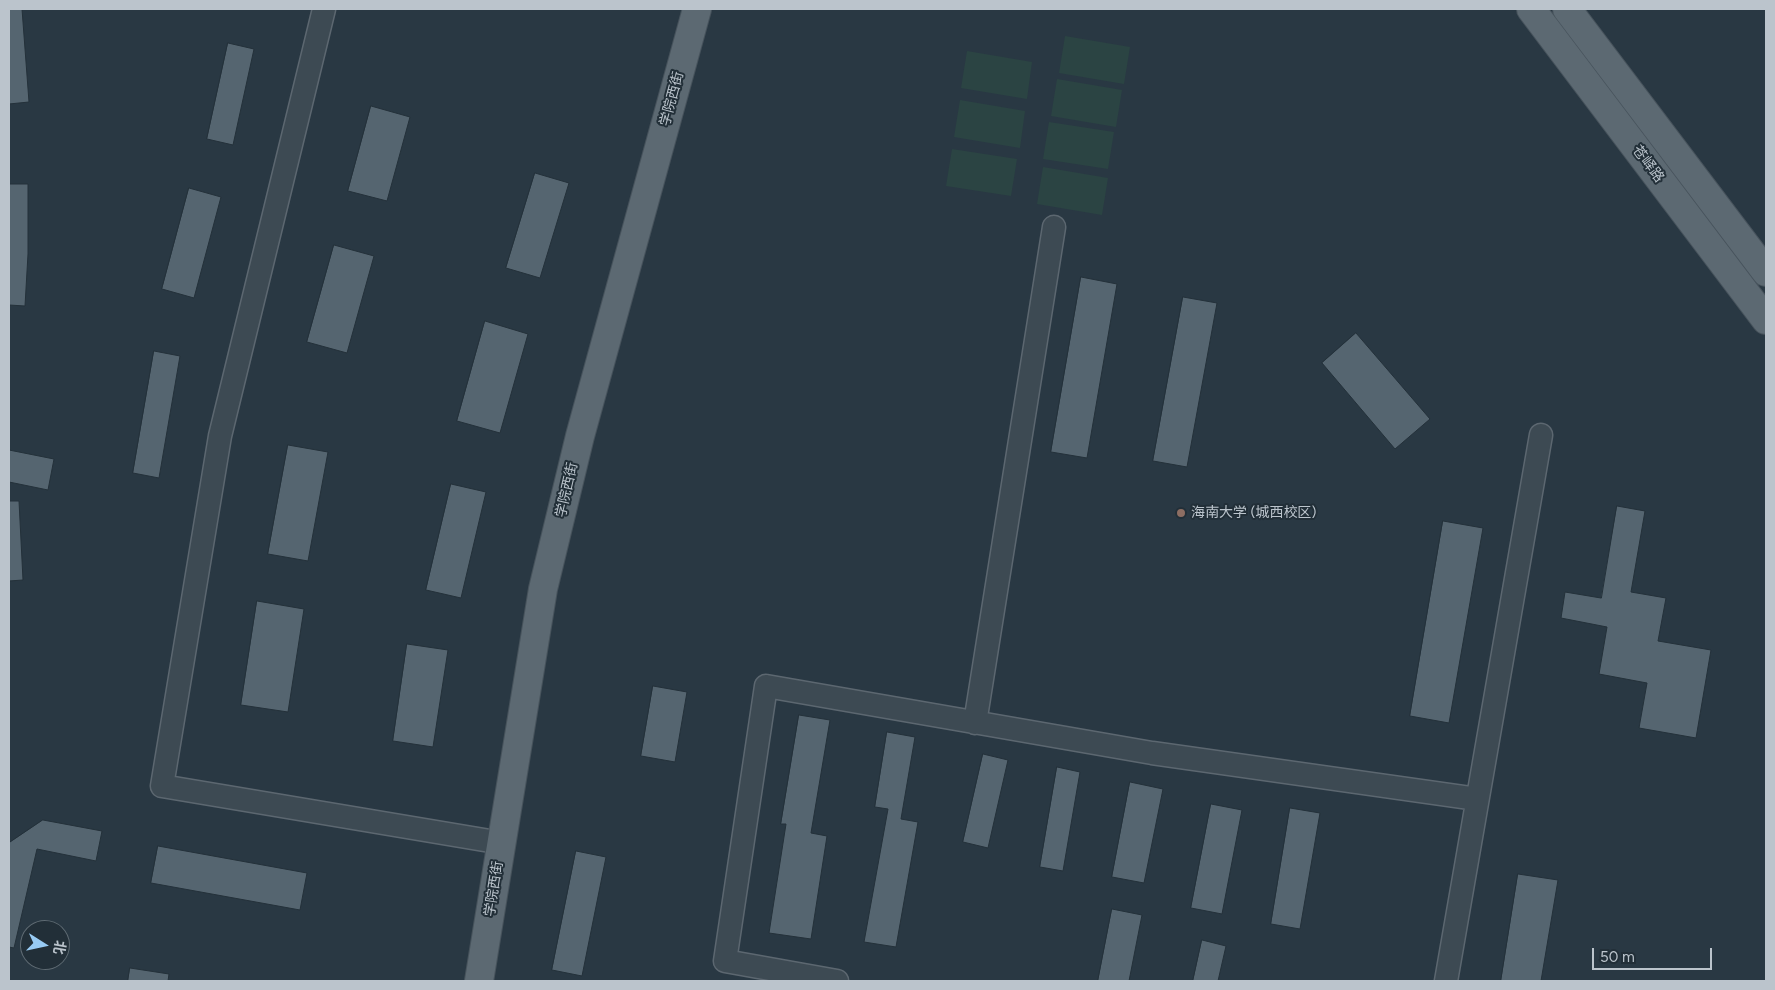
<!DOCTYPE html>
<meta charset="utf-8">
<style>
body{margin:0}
#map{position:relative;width:1775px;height:990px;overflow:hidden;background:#293843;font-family:Figtree,"Noto Sans SC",sans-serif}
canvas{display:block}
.frame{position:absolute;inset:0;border:10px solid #bbc4cc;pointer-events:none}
.north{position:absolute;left:20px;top:920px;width:50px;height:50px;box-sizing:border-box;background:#222f38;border:1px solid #5f6b73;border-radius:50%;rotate:100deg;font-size:14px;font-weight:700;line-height:20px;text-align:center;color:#bbc4cc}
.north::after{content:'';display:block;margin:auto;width:18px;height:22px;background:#98cbf4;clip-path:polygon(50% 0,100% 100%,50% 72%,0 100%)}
.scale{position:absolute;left:1592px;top:948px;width:120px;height:22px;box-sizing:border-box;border:2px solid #bbc4cc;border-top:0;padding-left:6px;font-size:15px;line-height:18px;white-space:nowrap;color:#bbc4cc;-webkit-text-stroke:4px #222f38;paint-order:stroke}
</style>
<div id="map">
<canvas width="1775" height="990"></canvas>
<div class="frame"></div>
<div class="north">北</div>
<div class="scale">50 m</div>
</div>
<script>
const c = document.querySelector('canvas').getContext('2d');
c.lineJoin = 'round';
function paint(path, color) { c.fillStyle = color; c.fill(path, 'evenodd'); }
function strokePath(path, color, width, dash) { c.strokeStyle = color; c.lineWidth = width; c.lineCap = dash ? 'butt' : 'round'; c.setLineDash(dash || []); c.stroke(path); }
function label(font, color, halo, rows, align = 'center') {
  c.font = font + ' Figtree,"Noto Sans SC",sans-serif'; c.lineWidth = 4; c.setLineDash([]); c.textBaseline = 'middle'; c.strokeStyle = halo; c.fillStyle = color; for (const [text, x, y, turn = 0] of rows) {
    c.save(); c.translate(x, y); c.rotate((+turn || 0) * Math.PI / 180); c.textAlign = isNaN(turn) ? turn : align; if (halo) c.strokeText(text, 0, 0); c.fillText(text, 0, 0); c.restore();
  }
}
paint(new Path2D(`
 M1065,36L1130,47L1124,84L1059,73Z
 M967,51L1032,62L1027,99L961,88Z
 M1057,79L1122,90L1116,127L1051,116Z
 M960,100L1025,111L1020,148L954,137Z
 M1049,122L1114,132L1108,169L1043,159Z
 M952,149L1017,159L1011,196L946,186Z
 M1043,167L1108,178L1102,215L1037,204Z`), '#2b4443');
const building = new Path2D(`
 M9,9H22L29,102L9,104Z
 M228,43L254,49L233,145L207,139Z
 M371,106L410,117L387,201L348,191Z
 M535,173L569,183L540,278L506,268Z
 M9,184H28V254L25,306L9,305Z
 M189,188L221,197L194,298L162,289Z
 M334,245L374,256L347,353L307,342Z
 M1081,277L1117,284L1087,458L1051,452Z
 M1183,297L1217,303L1187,467L1153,461Z
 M485,321L528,334L500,433L457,421Z
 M1356,333L1430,419L1395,449L1322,363Z
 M154,351L180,356L159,478L133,473Z
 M288,445L328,452L308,561L268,554Z
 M9,450L54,459L48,490L9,482Z
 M451,484L486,492L461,598L426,590Z
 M9,501H19L23,580L9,581Z
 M1617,506L1645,511L1631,592L1666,598L1658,641L1711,650L1696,738L1639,728L1647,683L1599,674L1607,627L1561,618L1565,592L1601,598Z
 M1443,521L1483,528L1449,723L1410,716Z
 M257,601L304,609L288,712L241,705Z
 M407,644L448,650L433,747L393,741Z
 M653,686L687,692L675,762L641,756Z
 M799,715L830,720L811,833L827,836L811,939L769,933L786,824H781Z
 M887,732L915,737L901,819L918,822L896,947L864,942L888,809L875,807Z
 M983,754L1008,760L988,848L963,842Z
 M1057,767L1080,772L1063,871L1040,867Z
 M1130,782L1163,789L1144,883L1112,877Z
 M1211,804L1242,810L1222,914L1191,908Z
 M1290,808L1320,813L1300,929L1271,924Z
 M43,820L102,831L96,861L37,849L14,948L9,947V843Z
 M158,846L307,873L300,910L151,883Z
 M576,851L606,857L582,976L552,970Z
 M1518,874L1558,880L1541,981H1501Z
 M1112,909L1142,915L1129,981H1098Z
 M1202,940L1226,946L1218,981H1193Z
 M130,968L169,974L168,981H128Z`);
paint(building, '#556570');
strokePath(building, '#24313a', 1);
const minor = new Path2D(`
 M324,9L220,436L162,786L502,843
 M975,723L1054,227
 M837,981L725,961L766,686L1152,753L1477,799
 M1446,981L1541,435`);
const major = new Path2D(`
 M1531,9L1766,320
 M1567,9L1766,272
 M479,981L543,589L580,436L697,9`);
strokePath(minor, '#5c6770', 25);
strokePath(major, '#47535c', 30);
strokePath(minor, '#3d4a53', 22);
strokePath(major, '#5c6972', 28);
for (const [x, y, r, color] of [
 [1181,513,5,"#8d6e63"]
]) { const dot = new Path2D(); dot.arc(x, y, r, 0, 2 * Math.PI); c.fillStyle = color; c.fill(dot); strokePath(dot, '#222f38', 2); }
label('14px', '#bbc4cc', '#222f38', [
 ["学院西街",672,99,-75],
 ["苍峄路",1648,164,53],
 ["学院西街",567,490,-77],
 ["学院西街",494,889,-81]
]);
label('14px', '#bbc4cc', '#222f38', [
 ["海南大学 (城西校区)",1191,513]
], 'left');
</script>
